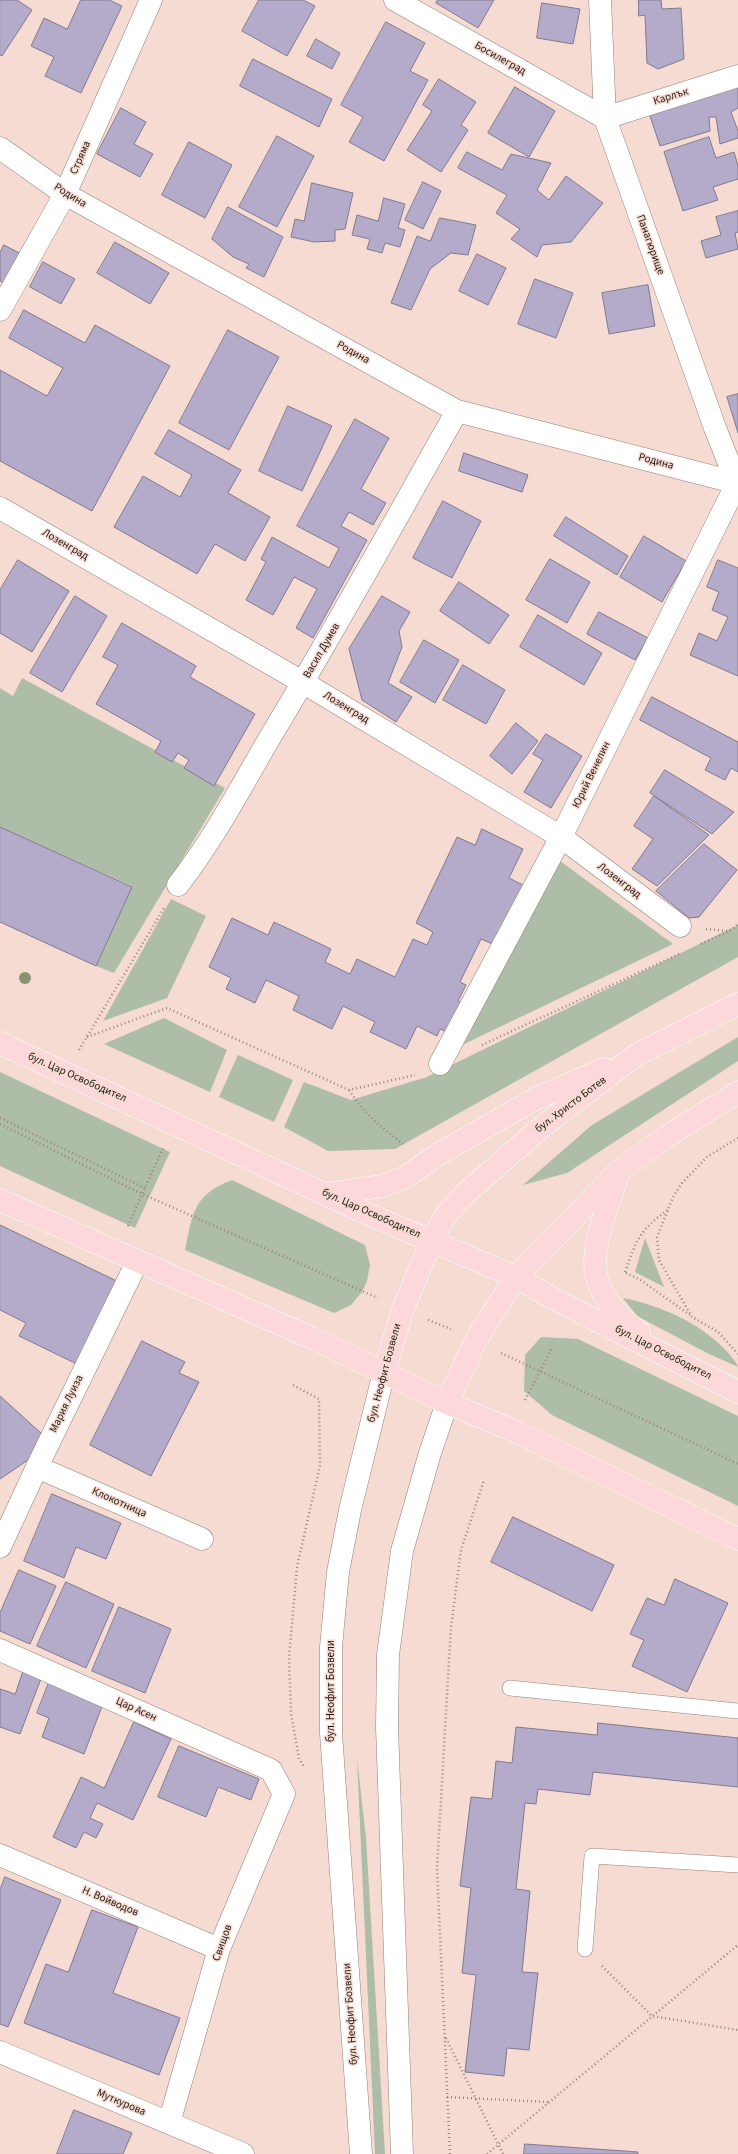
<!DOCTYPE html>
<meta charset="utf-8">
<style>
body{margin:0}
canvas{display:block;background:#f5dbd1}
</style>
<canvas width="738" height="2154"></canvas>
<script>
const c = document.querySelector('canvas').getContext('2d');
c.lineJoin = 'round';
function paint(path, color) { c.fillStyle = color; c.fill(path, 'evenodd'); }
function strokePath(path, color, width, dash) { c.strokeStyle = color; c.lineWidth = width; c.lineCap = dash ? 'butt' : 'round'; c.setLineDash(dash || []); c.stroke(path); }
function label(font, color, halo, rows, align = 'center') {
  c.font = font + ' "Source Sans 3",sans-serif'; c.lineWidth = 3; c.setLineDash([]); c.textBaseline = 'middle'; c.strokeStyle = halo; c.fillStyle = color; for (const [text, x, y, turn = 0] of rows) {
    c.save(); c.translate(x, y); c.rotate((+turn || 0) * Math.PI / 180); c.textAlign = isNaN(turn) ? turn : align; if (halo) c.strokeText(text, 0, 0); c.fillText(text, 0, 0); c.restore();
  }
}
paint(new Path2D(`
 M22,678L225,788L114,973L96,966L132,886L0,827V688L13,696Z
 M560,861L673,944L460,1046Z
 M171,899L206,916L167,998L103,1021Z
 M738,925V957L395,1149L328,1151L284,1127L304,1082L351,1100L427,1077Z
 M164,1018L227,1050L210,1092L104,1044Z
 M738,1037V1061L567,1173L523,1185L592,1125Z
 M238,1055L293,1080L274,1122L219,1097Z
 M0,1072L170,1152L135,1228L0,1166Z
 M232,1180L365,1245L370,1265L367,1281L362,1292L351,1305L334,1313L185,1250C193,1213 193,1195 232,1180Z
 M645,1238L664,1287L635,1272Z
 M623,1298C662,1306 704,1324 730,1355C733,1359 737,1363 738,1367L707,1353L637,1316Z
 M541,1337L578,1339L738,1416V1506L552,1415L524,1391L525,1355Z
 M357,1758L366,1838L385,2154H375Z`), '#adbda8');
const building = new Path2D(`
 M0,0H17L32,10L2,56L0,55Z
 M81,0H109L122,6L81,93L45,76L54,57L31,46L44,18L67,29Z
 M259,0H303L315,6L287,56L242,31Z
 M438,0H494L478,28L436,3Z
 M639,0H661L662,9L681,8L684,59L658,69L647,63L645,15L639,16Z
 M542,3L580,9L573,44L537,38Z
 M386,22L425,43L410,71L428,80L384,161L349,142L363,117L341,105Z
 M316,39L340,53L332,69L307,56Z
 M253,59L332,99L319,127L240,86Z
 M439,79L476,102L461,125L468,130L441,172L407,150L432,111L423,105Z
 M738,84V108L731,112L738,131V138L720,144L716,117H709L710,131L660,146L650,116Z
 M515,87L555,111L529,157L488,133Z
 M121,108L146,122L134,144L153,154L140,177L97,154Z
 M277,136L314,156L277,227L239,207Z
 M709,137L716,158L734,152L738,166V179L713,187L718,200L683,211L664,152Z
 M189,142L232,165L205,218L162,195Z
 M467,152L502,170L511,154L551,163L537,190L549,200L566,176L603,203L571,242L542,245L537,257L511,239L520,229L496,213L507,195L458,168Z
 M423,182L441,191L423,229L405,220Z
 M312,183L353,193L345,229L335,230V241L314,242L291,237L295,219L304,221Z
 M384,198L405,204L398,228L405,230L400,247L385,243L382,253L367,249L370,239L352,235L357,215L378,221Z
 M228,207L283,237L264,277L246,268L249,264L233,257L212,239Z
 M738,211V232L735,233L738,249L706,258L701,241L721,235L716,217Z
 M440,218L476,225L468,255L451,253L430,269L411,310L391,303L417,236L430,241Z
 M115,242L169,273L150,304L97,273Z
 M4,245L25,256L11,286L0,281V253Z
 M477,254L506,268L488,305L459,291Z
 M43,262L75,279L61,304L30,287Z
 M535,279L573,293L556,338L518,324Z
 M648,285L655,326L609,334L602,293Z
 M24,310L85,343L95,325L170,366L92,511L0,461V370L47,396L63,368L9,338Z
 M228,330L279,357L229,450L179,423Z
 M738,394V433L727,397Z
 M288,406L332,426L302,491L259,471Z
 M355,419L389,438L361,489L386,503L373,525L349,512L341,526L367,540L313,638L296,628L317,589L294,577L273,615L246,600L266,562L261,559L272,537L329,568L339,548L297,526Z
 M169,430L241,470L228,493L270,517L245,561L215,544L197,574L114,527L143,476L180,497L192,475L155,454Z
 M464,453L528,475L522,492L459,471Z
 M443,501L481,521L452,578L413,558Z
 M566,517L628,556L617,575L554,536Z
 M644,536L686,561L662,602L620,577Z
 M550,559L590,582L567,623L526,600Z
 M18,560L69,591L32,652L0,633V590Z
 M718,560L738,568V676L690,655L699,633L717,641L728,617L712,610L719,592L707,587Z
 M459,582L509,615L489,644L440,611Z
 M75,596L107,616L62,692L30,673Z
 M382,596L410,612L399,631L402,647L388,683L412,697L396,722L362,700L349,649Z
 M599,612L648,638L635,660L587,634Z
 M538,615L602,653L584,685L520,647Z
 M122,623L196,666L190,677L255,714L214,786L184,768L189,760L178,753L172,762L155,752L161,741L96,704L118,665L103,657Z
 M424,640L459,660L435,703L400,682Z
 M463,665L505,690L486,724L443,700Z
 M652,697L738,742V772L731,768L725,780L705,770L711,758L640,720Z
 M516,723L538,741L512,774L490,756Z
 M546,734L582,756L551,808L524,792L543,760L533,754Z
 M665,770L734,812L712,834L650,793Z
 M654,796L709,835L657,886L632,869L653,839L634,826Z
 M0,827L132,887L96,966L0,922Z
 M482,829L523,849L509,878L525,886L497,946L481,939L460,982L466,985L458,1001L466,1005L452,1034L440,1029L437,1036L417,1026L406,1049L370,1032L375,1022L343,1006L332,1029L293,1010L299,996L266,980L255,1003L226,989L231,978L209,967L232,918L268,935L274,922L331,949L325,962L350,974L357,959L395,977L413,939L427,945L433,932L416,923L457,837L475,845Z
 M704,844L737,870L699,917L689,918L656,891Z
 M0,1225L123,1284L83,1367L19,1336L26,1323L0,1310Z
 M142,1341L185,1362L179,1373L199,1382L151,1476L90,1445Z
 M0,1396L42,1434L31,1458L0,1479Z
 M52,1494L121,1523L106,1559L76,1547L64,1578L24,1561Z
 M513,1517L614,1565L592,1611L491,1562Z
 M19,1570L56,1586L30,1644L0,1631V1613Z
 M675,1579L728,1603L687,1692L632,1666L644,1640L630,1634L647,1598L664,1605Z
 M66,1582L114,1604L86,1668L37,1646Z
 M119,1607L171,1629L145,1693L92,1671Z
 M24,1669L42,1676L20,1734L0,1727V1689L15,1694Z
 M50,1680L104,1701L84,1754L42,1737L49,1718L37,1713Z
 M134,1722L171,1739L133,1820L97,1803L90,1818L103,1824L96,1838L84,1832L76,1848L53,1837L81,1777L104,1788Z
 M598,1723L738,1738V1787L593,1772L590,1795L538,1789L536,1804L525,1803L516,1889L530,1891L522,1972L538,1973L529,2050L507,2048L504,2076L465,2072L476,1975L462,1973L471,1888L460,1886L471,1797L492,1799L496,1761L512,1763L516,1727L597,1735Z
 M179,1746L259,1779L251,1800L218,1787L206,1817L158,1797Z
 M5,1877L61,1900L8,2027L0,2024V1890Z
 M92,1910L138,1927L113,1993L180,2018L159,2075L24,2023L46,1964L68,1972Z
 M74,2110L132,2133L123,2154H57Z
 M525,2144L638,2152V2154H524Z`);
paint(building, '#b4aaca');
strokePath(building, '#807a8f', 1);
const service = new Path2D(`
 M510,1688L738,1711
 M585,1949L592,1856L738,1865`);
const minor = new Path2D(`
 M395,0L605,118L738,76
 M0,148L65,194L457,411L738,483
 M0,310L65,194L151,0
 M0,508L304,683L561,837L680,926
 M178,885C214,839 242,785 272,734C336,628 396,519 457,411
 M440,1064L561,837L737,483L715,428L605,118L600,0
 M37,1467L202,1539
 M0,1650L271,1770L284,1794L219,1949L169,2123
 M0,1855L219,1949
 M0,2052L243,2154`);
const tertiary = new Path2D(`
 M0,1547L37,1467L137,1262`);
const secondary = new Path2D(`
 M361,2154L331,1733V1647L338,1572L350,1510L384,1372
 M402,2154L387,1727L388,1655L402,1551L430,1453L447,1403`);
const primary = new Path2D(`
 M0,1043L368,1214L516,1277L554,1299L738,1392
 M618,1175C597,1241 571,1282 639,1332
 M327,1194L382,1186L406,1177L437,1155L537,1098L604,1069
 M0,1200L314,1339L447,1403L510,1429L738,1539
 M384,1372L403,1309L432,1240L446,1215L466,1193L543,1126L636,1055L738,1004
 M447,1403L476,1340L516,1277L619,1171L669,1135L738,1092`);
strokePath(service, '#977f77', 16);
strokePath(minor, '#977f77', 23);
strokePath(tertiary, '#977f77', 23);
strokePath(secondary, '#977f77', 23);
strokePath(primary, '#fff', 23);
strokePath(new Path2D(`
 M706,929L727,931
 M701,944L731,930L738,924
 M87,1037L167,1008L349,1090L415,1075
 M482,1045L679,954
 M79,1050L164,908
 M349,1090C363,1113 382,1128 403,1144
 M0,1118L145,1188
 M0,1124L142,1194L378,1298
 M738,1138L707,1157L682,1183L673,1197L657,1237L659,1260L692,1317L718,1332L738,1354
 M128,1226L163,1148
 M625,1272C636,1241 640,1229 668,1210
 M626,1273L639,1279L690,1315
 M428,1320L451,1329
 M501,1353L738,1464
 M293,1385L319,1399L320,1465L297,1567L289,1658L291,1713L299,1759L305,1768
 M525,1400L552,1348
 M602,1966L652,2016L738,2030
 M446,2038L503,2154
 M447,2097L549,2102
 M450,2154L437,1868L451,1627L461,1550L484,1480
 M487,2154L738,1945`), '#97857d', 2.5, [1, 3]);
strokePath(service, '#fff', 15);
strokePath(minor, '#fff', 22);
strokePath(tertiary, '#fff', 22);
strokePath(secondary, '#fff', 22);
strokePath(primary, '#fdd8db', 22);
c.fillStyle = '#8b9175';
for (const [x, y] of [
 [25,978]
]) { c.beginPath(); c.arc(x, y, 6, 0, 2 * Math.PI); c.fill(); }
label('11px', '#221915', '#f5dbd1', [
 ["Босилеград",500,59,29],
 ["Карлък",671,97,-17],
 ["Стряма",81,158,-66],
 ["Родина",70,196,32],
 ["Панагюрище",650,245,70],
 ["Родина",353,353,29],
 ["Родина",656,462,15],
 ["Лозенград",65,545,30],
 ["Васил Думев",322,651,-60],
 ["Лозенград",346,708,31],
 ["Юрий Венелин",592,775,-64],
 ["Лозенград",619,881,37],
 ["бул. Цар Освободител",77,1078,24],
 ["бул. Христо Ботев",571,1105,-37],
 ["бул. Цар Освободител",371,1214,24],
 ["бул. Цар Освободител",663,1353,27],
 ["бул. Неофит Бозвели",385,1373,-75],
 ["Мария Луиза",67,1404,-64],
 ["Клокотница",119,1503,24],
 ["бул. Неофит Бозвели",332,1691,-90],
 ["Цар Асен",136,1710,24],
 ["Н. Войводов",110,1902,23],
 ["Свищов",223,1943,-70],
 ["бул. Неофит Бозвели",351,2014,-94],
 ["Муткурова",121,2103,23]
]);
</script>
